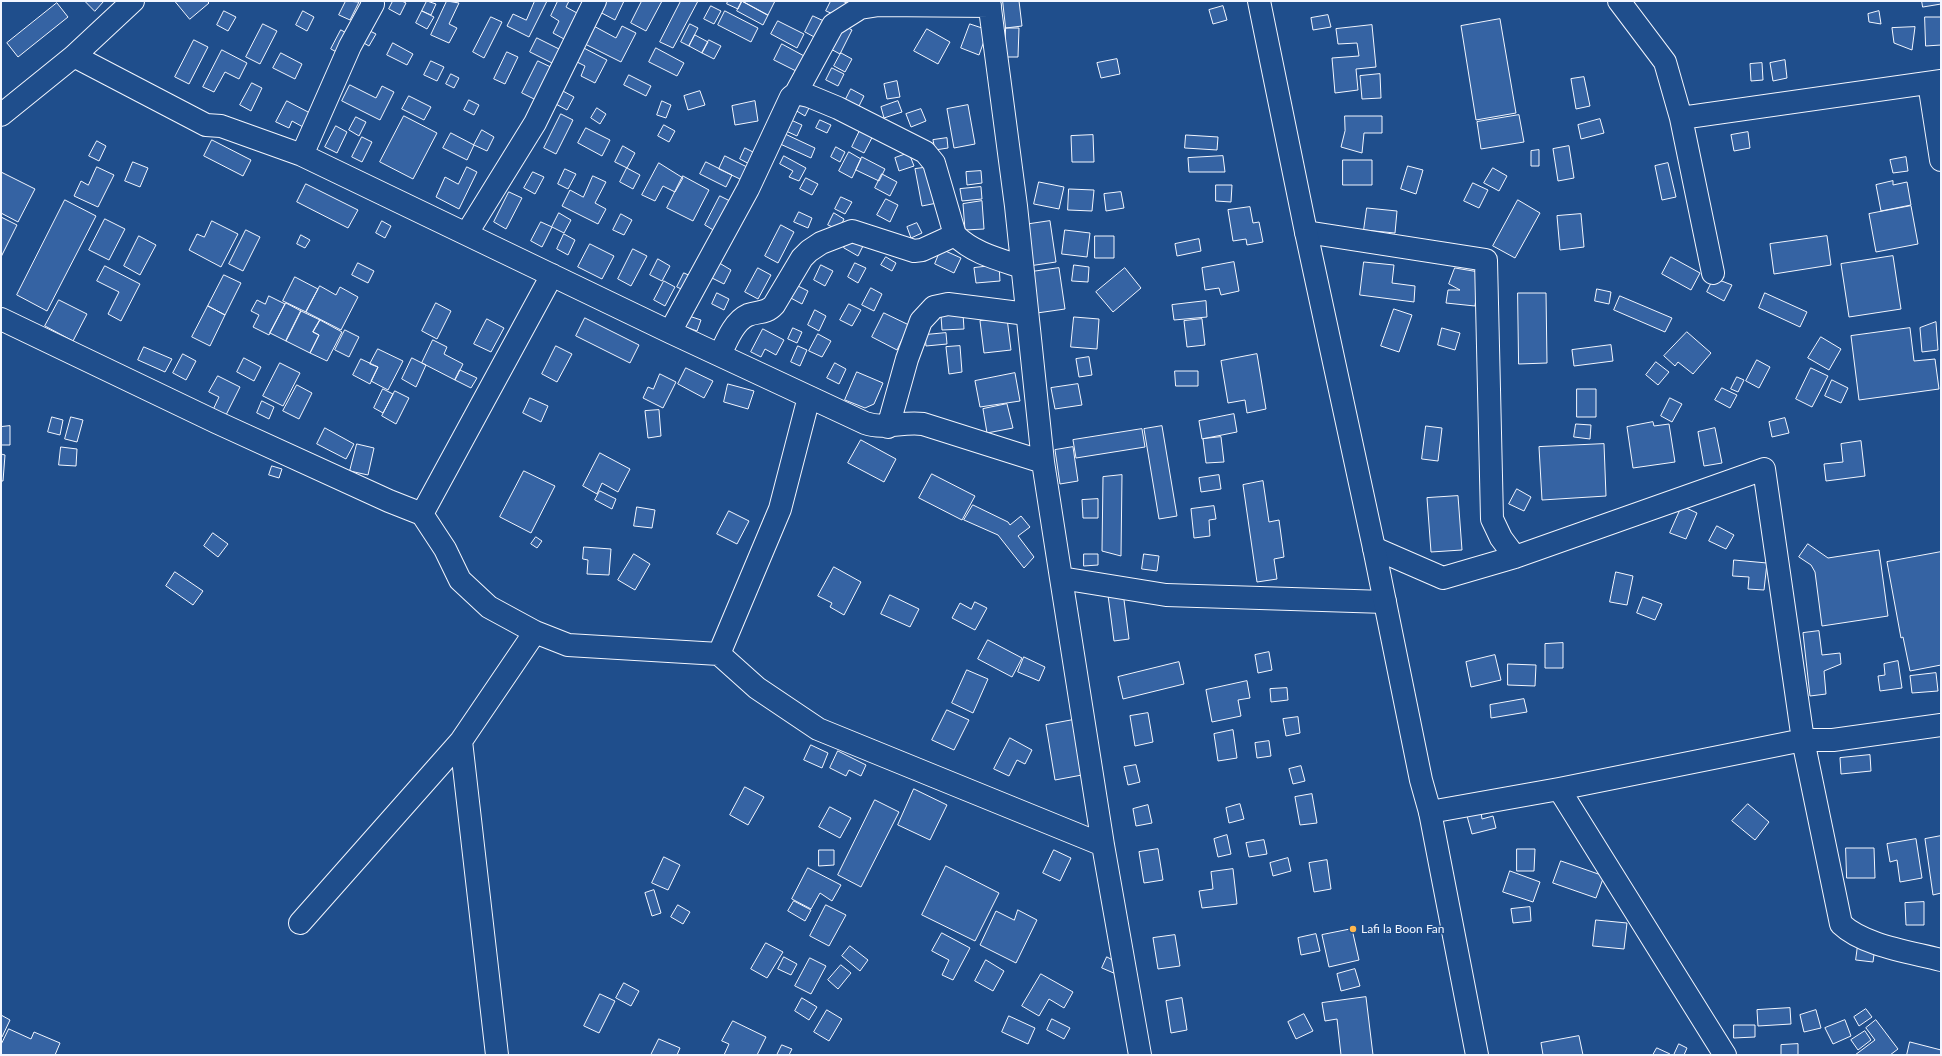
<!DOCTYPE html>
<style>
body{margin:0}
#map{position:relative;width:1942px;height:1056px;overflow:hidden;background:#1f4e8c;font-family:Lato,sans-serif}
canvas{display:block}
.frame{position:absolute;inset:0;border:2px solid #f2f6ff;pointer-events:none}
</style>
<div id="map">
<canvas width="1942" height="1056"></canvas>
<div class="frame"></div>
</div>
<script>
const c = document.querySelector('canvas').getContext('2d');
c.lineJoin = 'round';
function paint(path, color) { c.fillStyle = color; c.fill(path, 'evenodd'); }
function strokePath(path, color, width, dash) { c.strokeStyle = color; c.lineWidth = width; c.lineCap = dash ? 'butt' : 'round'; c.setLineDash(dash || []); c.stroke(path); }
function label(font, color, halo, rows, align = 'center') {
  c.font = font + ' Lato,sans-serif'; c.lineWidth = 3; c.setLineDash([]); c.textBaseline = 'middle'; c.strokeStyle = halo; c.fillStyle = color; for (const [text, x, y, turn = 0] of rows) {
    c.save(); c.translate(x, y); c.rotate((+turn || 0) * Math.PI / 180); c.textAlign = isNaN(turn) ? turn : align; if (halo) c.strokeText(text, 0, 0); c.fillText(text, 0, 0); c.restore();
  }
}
const building = new Path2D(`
 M85,1H104L95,11Z
 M175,1H207L209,3L190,19Z
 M346,1L359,2L350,20L339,15Z
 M393,1H402L406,3L400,15L389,9Z
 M427,1L436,4L431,15L422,11Z
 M447,1L459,3L449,24L457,28L449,43L431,35Z
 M535,1H547L529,37L507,26L513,14L526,20Z
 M558,1H569L566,7L577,13L564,39L553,33L559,21L551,16Z
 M603,1H624L615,20L598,11Z
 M642,1H662L646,31L631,23Z
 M681,1H698L673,48L660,42Z
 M728,1H742L738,9L727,4Z
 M742,1H775L768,15Z
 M742,1L768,15L763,25L737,11Z
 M831,1H842L847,3L840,17L826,11Z
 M1003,1H1019L1022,26L1006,28Z
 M1922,1H1941V4L1923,7Z
 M57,3L68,17L18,57L7,43Z
 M711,6L721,11L714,24L704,19Z
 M1223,6L1227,20L1213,24L1209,10Z
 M224,11L236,17L228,31L217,25Z
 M303,11L314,17L307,31L296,25Z
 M422,11L434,17L427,29L416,23Z
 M725,11L758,28L751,42L718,25Z
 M1879,11L1881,24L1869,22L1868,14Z
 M1328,15L1331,27L1313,30L1311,18Z
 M813,16L826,22L818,39L805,32Z
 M491,17L502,22L484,58L473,52Z
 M1925,17H1941V45L1926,46Z
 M1500,19L1516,113L1476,120L1461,26Z
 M778,21L804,34L797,48L771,34Z
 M839,23L852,30L840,54L827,47Z
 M263,24L277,31L260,64L246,57Z
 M590,24L616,38L622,26L636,33L621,62L581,42Z
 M690,24L698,28L689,46L681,42Z
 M970,24L988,30L979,55L961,48Z
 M1372,25L1376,67L1356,69L1358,90L1335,93L1332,58L1359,56L1357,43L1338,44L1336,29Z
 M1915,27L1912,50L1894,43L1892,28Z
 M1006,28H1019L1018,57H1005Z
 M927,29L950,42L938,64L914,51Z
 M341,30L350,35L340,54L331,49Z
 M368,30L376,34L369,46L362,42Z
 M695,35L708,42L702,53L689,46Z
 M537,38L563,51L556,65L530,52Z
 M194,40L208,47L189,84L175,77Z
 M709,40L721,46L714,59L702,53Z
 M393,43L413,54L407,65L387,55Z
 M782,44L806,57L798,72L774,60Z
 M578,45L607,60L595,83L581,76L585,66L571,59Z
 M656,48L684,63L677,76L649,62Z
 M222,50L247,63L239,79L225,72L214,92L203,87Z
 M507,52L518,57L505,84L494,79Z
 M281,53L302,64L295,79L273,68Z
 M841,53L852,59L845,72L834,66Z
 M1117,59L1120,74L1101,78L1097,63Z
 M1785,60L1787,78L1773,81L1770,63Z
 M431,61L444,67L437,81L424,75Z
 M538,61L555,69L538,101L522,93Z
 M1762,63L1763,80L1751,81L1750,64Z
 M832,68L844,74L838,86L826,80Z
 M451,74L459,78L454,88L446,84Z
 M1380,74L1381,98L1362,99L1360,76Z
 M629,75L651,86L646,96L624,85Z
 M1584,77L1590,106L1576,109L1571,79Z
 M897,81L900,97L887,99L884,84Z
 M252,83L262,88L251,111L240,105Z
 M350,85L376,98L382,86L394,92L380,120L342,101Z
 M851,89L864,96L857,110L844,103Z
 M561,90L574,97L567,110L554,103Z
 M700,91L705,105L688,110L684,96Z
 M409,96L431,107L424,120L402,109Z
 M469,100L479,105L474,115L464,110Z
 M287,101L310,113L303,127L292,121L289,128L276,122Z
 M662,101L671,105L666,118L657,115Z
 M755,101L758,121L735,125L732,106Z
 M898,101L902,112L884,118L881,107Z
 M799,103L809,108L805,116L795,110Z
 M968,105L975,144L954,148L947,109Z
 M597,108L606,114L600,124L591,118Z
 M921,109L926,121L911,127L906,114Z
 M561,114L573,120L556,154L544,148Z
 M1519,115L1524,142L1481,149L1477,122Z
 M404,116L437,133L413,179L380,162Z
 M1345,116H1382V133H1364L1362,153L1341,147L1345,131Z
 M356,117L366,122L359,136L349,130Z
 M1600,119L1604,133L1581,139L1578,125Z
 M791,120L802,125L797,136L786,131Z
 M820,120L831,125L827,133L816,128Z
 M863,124L876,130L864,153L852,147Z
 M664,125L675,131L669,142L658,136Z
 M336,126L347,132L337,153L325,147Z
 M586,128L610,140L602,156L578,143Z
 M482,130L494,137L487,151L474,145Z
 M1748,132L1750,148L1734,151L1731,135Z
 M451,133L474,145L467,160L443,148Z
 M783,133L815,148L811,158L778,143Z
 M1093,135L1094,162H1072L1071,136Z
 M1186,135L1218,137L1217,150L1185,148Z
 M362,137L372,142L362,162L352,157Z
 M947,138L948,148L935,150L933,140Z
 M212,140L251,160L243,176L204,156Z
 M97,141L106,146L99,161L89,156Z
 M623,146L635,153L627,168L615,162Z
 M1569,146L1574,178L1558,181L1553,149Z
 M836,147L845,152L840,162L831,157Z
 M745,148L757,154L751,165L740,159Z
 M1539,150V166H1531V151Z
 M849,152L861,159L852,178L839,171Z
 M909,153L914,166L899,171L895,158Z
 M725,156L749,168L742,180L719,169Z
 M784,156L806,168L799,181L789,177L793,171L780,164Z
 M1223,156L1225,172H1189L1188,158Z
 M862,157L885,169L879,181L856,170Z
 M1906,157L1908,171L1893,173L1890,160Z
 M1343,160H1372V185H1343Z
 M133,162L148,168L140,187L125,181Z
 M706,162L732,175L726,187L700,174Z
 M659,163L683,178L675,192L663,186L655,201L642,195Z
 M1668,163L1676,197L1662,200L1655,166Z
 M1408,166L1423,170L1416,194L1401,189Z
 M97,167L114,175L98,207L74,196L81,181L88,185Z
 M467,167L477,172L459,209L436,197L445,177L458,184Z
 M930,167L937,203L922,206L915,169Z
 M627,168L640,175L633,189L620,182Z
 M1493,168L1507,176L1499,191L1484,183Z
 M565,169L576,174L568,189L558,184Z
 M981,171L982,183L967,185L966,172Z
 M1,172L35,189L18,222L1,213Z
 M533,172L544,177L535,194L524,188Z
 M882,174L897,182L890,196L875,188Z
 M593,176L606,182L595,203L606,209L598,224L562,206L570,190L583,197Z
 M683,176L709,190L693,221L667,208Z
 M806,178L818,184L812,195L800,189Z
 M1893,181V185L1907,182L1911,205L1881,211L1876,185Z
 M1039,182L1064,187L1059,209L1034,204Z
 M1473,183L1488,190L1479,208L1464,201Z
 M306,184L358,210L348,228L297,202Z
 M1216,185H1232L1231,202L1216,201Z
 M981,187L982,199L962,201L960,189Z
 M1069,189L1094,190L1092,211L1068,210Z
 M509,192L522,198L506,229L494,222Z
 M1121,192L1124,208L1106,211L1104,194Z
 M720,196L730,201L715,231L705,225Z
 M841,197L852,202L845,214L835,209Z
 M886,199L898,205L890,222L877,215Z
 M65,200L96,216L47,311L17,295Z
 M1518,200L1540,213L1515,258L1493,246Z
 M982,201L984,229L965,230L963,204Z
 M1911,206L1918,244L1876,252L1869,214Z
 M1250,207L1253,223L1259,222L1263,242L1247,245L1246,239L1233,241L1228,210Z
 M1367,208L1397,211L1395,233L1364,230Z
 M799,212L812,218L808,228L794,222Z
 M559,213L571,220L564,233L552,227Z
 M834,213L844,219L839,230L828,225Z
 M621,214L632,220L624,235L613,230Z
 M1581,214L1584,247L1560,250L1557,216Z
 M1,217L17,225L1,257Z
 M105,219L125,229L109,260L89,250Z
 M212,221L238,234L221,267L189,250L197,234L204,237Z
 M382,221L391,226L385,238L376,233Z
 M1050,221L1056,262L1029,266L1023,225Z
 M541,222L552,227L542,247L531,241Z
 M917,223L922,233L911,238L907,227Z
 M781,225L794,232L778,263L765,256Z
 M246,230L260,237L243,271L229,264Z
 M1065,230L1090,233L1087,257L1062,254Z
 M564,234L575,240L568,255L557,249Z
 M301,235L310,240L305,248L297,244Z
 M139,236L156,245L140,275L124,266Z
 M1095,236H1114V258H1095Z
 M1827,236L1831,265L1774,274L1770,244Z
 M849,238L863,246L858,256L844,248Z
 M1199,239L1201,251L1177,256L1175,244Z
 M590,244L614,256L602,279L578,267Z
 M633,249L647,256L631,286L618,279Z
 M941,249L961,258L954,273L935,264Z
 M1893,256L1901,309L1849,317L1841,264Z
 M886,257L896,263L892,271L881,265Z
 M1671,257L1700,273L1691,290L1662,274Z
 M658,259L670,266L662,281L650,275Z
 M716,261L731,270L724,284L708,276Z
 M1234,262L1239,291L1221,295L1219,288L1205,290L1202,268Z
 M1364,262L1394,265L1392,283L1415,286L1414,302L1360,295Z
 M358,263L374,271L368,283L352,275Z
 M855,263L866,268L858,283L848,277Z
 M821,265L833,271L825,286L814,280Z
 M999,265L1000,281L976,283L974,268Z
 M1074,265L1089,267L1088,282L1072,281Z
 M105,266L140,284L121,321L108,314L119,292L97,281Z
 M758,268L771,275L758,299L745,292Z
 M1059,268L1065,309L1037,313L1031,272Z
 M1125,268L1141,288L1113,312L1096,292Z
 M1455,268L1479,272L1475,306L1446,303L1448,290H1460L1449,284Z
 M684,273L695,278L687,292L677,287Z
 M224,275L241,283L225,315L208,306Z
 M295,277L318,289L306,312L283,301Z
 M1714,278L1732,285L1724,301L1707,292Z
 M664,281L675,287L665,306L654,300Z
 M794,284L808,291L802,304L787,296Z
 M320,286L336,295L340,287L358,297L341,330L306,312Z
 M871,288L882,294L874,311L862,305Z
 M1597,289L1611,292L1609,304L1595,301Z
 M717,293L729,299L724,310L712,304Z
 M1518,293H1546L1547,363L1519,364Z
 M1765,293L1807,312L1800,327L1759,308Z
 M269,296L285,304L269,335L253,327L259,315L251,311L257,300L265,304Z
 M1620,296L1672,318L1665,332L1614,310Z
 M59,300L87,314L73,341L45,326Z
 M1206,301L1207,317L1174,320L1172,305Z
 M286,303L301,311L286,341L270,333Z
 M436,303L451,311L437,339L422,331Z
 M849,304L861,310L852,326L840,320Z
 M208,306L225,315L210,346L192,337Z
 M1394,309L1412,315L1399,352L1381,346Z
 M815,310L826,316L819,331L808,325Z
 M301,311L320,320L313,332L319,335L310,353L286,341Z
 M884,313L909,325L897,350L872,337Z
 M963,314L964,329L942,330L941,316Z
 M686,315L701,320L697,331L683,326Z
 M1074,317L1099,319L1097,349L1071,347Z
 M585,318L639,345L630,363L576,336Z
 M1007,318L1011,350L984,353L980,321Z
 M487,319L504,328L491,352L474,344Z
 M1202,319L1205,345L1187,347L1184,321Z
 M320,320L342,332L327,361L310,353L319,335L313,332Z
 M1936,322L1938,350L1922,352L1920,328Z
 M793,328L802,332L797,343L788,339Z
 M1442,328L1460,333L1455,350L1438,345Z
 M1910,328L1914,361L1935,359L1939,389L1859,400L1851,336Z
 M763,329L784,340L776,355L765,349L761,357L751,352Z
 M345,330L359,337L349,357L335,350Z
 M1687,332L1711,353L1693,374L1678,362L1675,366L1664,356Z
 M946,333L947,344L926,346L925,335Z
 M818,334L831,341L822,357L809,351Z
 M1821,337L1841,349L1829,370L1808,358Z
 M433,340L447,347L444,354L463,364L455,380L422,363Z
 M1611,345L1613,361L1574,366L1572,350Z
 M556,346L572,354L557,382L542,374Z
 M798,346L807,350L800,366L791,362Z
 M960,346L962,372L949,374L946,347Z
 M144,347L172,359L165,372L138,360Z
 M378,349L403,361L388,390L371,381L378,367L370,364Z
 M183,354L196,361L186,380L173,373Z
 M1257,354L1266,409L1247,413L1245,400L1228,403L1221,361Z
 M1089,357L1092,375L1079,377L1076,359Z
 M244,358L261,367L254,381L237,372Z
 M412,358L426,365L416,387L402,379Z
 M361,359L378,367L370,384L353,375Z
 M1757,360L1770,367L1759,388L1746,381Z
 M1656,362L1669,372L1658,385L1646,375Z
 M280,363L300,373L283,406L263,396Z
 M835,363L846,369L839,384L827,378Z
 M686,368L713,381L704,398L678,384Z
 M1811,368L1828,376L1812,407L1796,399Z
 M460,370L477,378L471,388L455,380Z
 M1175,371H1198V386H1176Z
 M857,372L883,383L874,404L865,408L845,400Z
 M1015,373L1020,401L980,407L975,381Z
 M660,374L676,382L663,408L643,398L648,387L653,389Z
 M218,376L240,387L224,419L212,412L219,397L209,392Z
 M1737,377L1744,380L1738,392L1731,389Z
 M1832,380L1848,388L1841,403L1825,396Z
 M728,384L754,391L748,409L724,402Z
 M1078,384L1082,405L1055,409L1051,388Z
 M297,385L312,393L299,419L283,411Z
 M1722,388L1737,395L1730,408L1715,400Z
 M383,389L393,394L383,413L374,408Z
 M1577,389H1596V417H1577Z
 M395,391L409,398L396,424L382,416Z
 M530,398L548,406L541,422L523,413Z
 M1670,398L1682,404L1672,422L1661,416Z
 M262,401L274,407L269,419L257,413Z
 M1007,404L1013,428L987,433L983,409Z
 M659,410L661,436L648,438L645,411Z
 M1234,414L1237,432L1202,439L1199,421Z
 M52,417L63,420L60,435L48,432Z
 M71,417L83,420L77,442L65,439Z
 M1785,418L1789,433L1772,437L1769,422Z
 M1653,422L1654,426L1669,424L1675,462L1633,468L1627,427Z
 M1576,424L1591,425L1590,439L1574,437Z
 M10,426V445H1V427Z
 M1162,426L1177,516L1159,519L1144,429Z
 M1426,426L1442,428L1438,461L1422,459Z
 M325,428L354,444L346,459L317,444Z
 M1715,428L1722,463L1704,466L1698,432Z
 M1142,429L1145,447L1076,458L1073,440Z
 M1221,437L1224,462L1206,463L1203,439Z
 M861,440L896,459L884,482L848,463Z
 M1861,441L1865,476L1826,481L1824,464L1843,462L1841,444Z
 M357,444L374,448L368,475L350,471Z
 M1604,444L1606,496L1542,500L1539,447Z
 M61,447L77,449L76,466L59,465Z
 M1073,447L1078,481L1060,484L1055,450Z
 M600,453L630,469L618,492L602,483L597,494L583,486Z
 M1,454L5,455L3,481H1Z
 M272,466L282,469L279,478L269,475Z
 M524,471L555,486L531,533L500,517Z
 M932,474L975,496L962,520L919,498Z
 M1122,475L1121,556L1102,551L1103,477Z
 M1219,475L1221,489L1201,492L1199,478Z
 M1263,481L1269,522L1279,520L1284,557L1274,559L1277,579L1257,582L1243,485Z
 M1517,489L1531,497L1524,511L1509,504Z
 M600,491L616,499L612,509L595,500Z
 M1458,496L1462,550L1431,552L1427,498Z
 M1098,499V518H1083L1082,500Z
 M973,505L1008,522L1010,525L1021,516L1030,527L1018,536L1034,557L1024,568L998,535L964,520Z
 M1214,506L1216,519L1209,520L1210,536L1194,538L1191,509Z
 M1682,506L1697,513L1686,539L1670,533Z
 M637,507L655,510L652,528L634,526Z
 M729,511L749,521L737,544L717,534Z
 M1717,526L1734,535L1726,549L1709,541Z
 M213,533L228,544L218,557L204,546Z
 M536,537L542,541L537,548L531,544Z
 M1808,544L1828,558L1879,550L1888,616L1822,626L1815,572L1811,565L1799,557Z
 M584,547L611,549L609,575L587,574L588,560L583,559Z
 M1941,552V665L1910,671L1903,637L1901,638L1887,562Z
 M634,554L650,564L635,590L618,580Z
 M1084,554H1098V565L1084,566Z
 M1144,554L1159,556L1157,571L1142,569Z
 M1734,560L1767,563L1764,590L1748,589L1749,577L1733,576Z
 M834,567L861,582L844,615L830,607L832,603L818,596Z
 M175,572L203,591L193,605L166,586Z
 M1616,572L1633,576L1627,605L1610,602Z
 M1123,592L1129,639L1114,641L1108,595Z
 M890,595L919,609L910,627L881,614Z
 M1643,597L1662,604L1655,620L1637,613Z
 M975,602L987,608L975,630L952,618L960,603L971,609Z
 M1819,631L1822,655L1840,653L1841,664L1824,671L1826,694L1810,696L1803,633Z
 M988,640L1022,658L1012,677L978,659Z
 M1563,643V668H1545V644Z
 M1269,652L1272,670L1258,673L1255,655Z
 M1495,655L1501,680L1471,687L1466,662Z
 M1024,657L1045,667L1039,681L1018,672Z
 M1898,661L1902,688L1880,691L1878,676L1885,675L1884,664Z
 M1179,662L1184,684L1123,699L1118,677Z
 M1508,664L1536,665L1535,686L1508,685Z
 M967,670L988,679L973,713L952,703Z
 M1936,673L1938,691L1912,693L1910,676Z
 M1247,681L1250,698L1238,700L1241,716L1212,722L1206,690Z
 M1287,688L1288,700L1271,702L1270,689Z
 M1524,699L1527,712L1491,718L1490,705Z
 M947,710L969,720L954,750L932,740Z
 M1148,713L1153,742L1135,746L1130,716Z
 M1298,717L1300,733L1286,736L1283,719Z
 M1073,720L1082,775L1055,780L1046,725Z
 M1233,730L1237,758L1218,761L1214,734Z
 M1010,738L1032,750L1025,764L1017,760L1009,776L994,769Z
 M1269,741L1271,756L1257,758L1255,743Z
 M811,745L828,753L822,768L804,760Z
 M838,751L866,765L861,776L849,770L846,776L830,768Z
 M1870,755L1871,771L1841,774L1840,758Z
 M1136,765L1140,782L1128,785L1124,767Z
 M1301,766L1305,781L1293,784L1289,769Z
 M745,787L764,797L748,825L730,815Z
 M914,789L947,805L930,840L898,825Z
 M1312,794L1317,823L1300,825L1295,797Z
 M875,800L899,812L861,887L838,875Z
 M1240,804L1244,819L1229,823L1226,808Z
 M1748,804L1769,822L1755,840L1732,821Z
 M1148,805L1152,823L1136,826L1133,809Z
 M830,807L851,818L840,838L819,827Z
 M1481,812L1482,819L1493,816L1496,828L1472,834L1467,816Z
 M1227,835L1231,854L1218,857L1214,839Z
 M1941,836V893L1933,895L1925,839Z
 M1916,839L1922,878L1900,882L1897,860L1890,862L1887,844Z
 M1264,840L1267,854L1249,857L1246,843Z
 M1846,848H1874L1875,878H1847Z
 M1158,849L1163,880L1144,883L1139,852Z
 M1517,849H1535L1534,871H1517Z
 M819,850H834V865L819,866Z
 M1054,850L1071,858L1060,881L1043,873Z
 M664,857L680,865L668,890L652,883Z
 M1288,858L1291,871L1273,876L1270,863Z
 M1327,860L1331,889L1314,892L1309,863Z
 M1561,861L1604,876L1596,898L1553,883Z
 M946,866L999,893L975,941L922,915Z
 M808,868L841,885L832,901L820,893L811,909L792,899Z
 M1233,869L1237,904L1202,908L1199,891L1213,889L1211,872Z
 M1510,871L1540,882L1533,902L1503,892Z
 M654,890L661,913L652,916L645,893Z
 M794,901L811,910L805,921L788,911Z
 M1924,902V925H1906L1905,903Z
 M678,905L690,912L683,924L671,917Z
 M826,905L846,915L829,946L810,936Z
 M1530,907L1531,921L1513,923L1511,909Z
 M1018,910L1037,920L1016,963L980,945L996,911L1014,920Z
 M1596,920L1627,923L1624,949L1593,946Z
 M1352,929L1359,960L1329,967L1322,935Z
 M942,933L970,948L953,980L942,975L949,960L932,951Z
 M1316,934L1320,951L1301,955L1298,938Z
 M1175,935L1180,966L1158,969L1153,938Z
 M766,943L783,952L767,978L751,969Z
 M1858,945L1875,947L1873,962L1856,960Z
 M850,946L868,960L860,971L842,956Z
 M784,957L797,964L791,975L778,969Z
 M1107,957L1120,964L1116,974L1102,968Z
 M810,958L826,966L811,994L795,986Z
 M986,960L1004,971L993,991L975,981Z
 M841,965L851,973L838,989L828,980Z
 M1355,969L1360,986L1341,991L1337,974Z
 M1041,974L1073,992L1064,1008L1049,999L1039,1016L1022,1006Z
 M624,983L639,991L631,1006L616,998Z
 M600,994L615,1001L599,1033L584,1026Z
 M1366,997L1373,1055H1341L1337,1019L1325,1021L1322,1003Z
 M802,998L817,1007L809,1020L795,1011Z
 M1182,998L1187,1030L1171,1033L1166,1001Z
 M1790,1008L1791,1024L1758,1026L1757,1010Z
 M1866,1009L1872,1017L1859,1026L1854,1017Z
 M827,1010L842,1019L829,1041L814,1032Z
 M1816,1010L1821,1028L1804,1032L1800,1015Z
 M1304,1014L1313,1031L1296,1039L1288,1022Z
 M1,1015L10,1020L2,1037L1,1036Z
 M1009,1016L1035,1028L1028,1044L1002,1032Z
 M1052,1019L1070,1028L1064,1039L1047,1030Z
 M1845,1020L1851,1036L1833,1044L1825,1028Z
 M1876,1020L1898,1049L1890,1055H1855L1875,1040L1866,1028Z
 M733,1021L766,1037L757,1055H724L729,1044L722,1041Z
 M1734,1025H1755V1037L1734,1038Z
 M9,1029L31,1039L34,1032L60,1043L55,1055H1V1045Z
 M1865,1031L1871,1040L1858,1050L1851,1040Z
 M1579,1036L1583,1055H1543L1541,1043Z
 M659,1039L680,1048L677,1055H651Z
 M1910,1042L1941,1050V1055H1907Z
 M1679,1044L1687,1048L1684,1055H1674Z
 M1798,1044V1055H1781V1045Z
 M782,1045L792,1049L789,1055H777Z
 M1657,1048L1670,1054L1669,1055H1653Z`);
paint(building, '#3563a3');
strokePath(building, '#f2f6ff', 1);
const minor = new Path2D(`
 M989,1L1016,206L1043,462
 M1619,1L1665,62L1681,118L1941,81
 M74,56L206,125L221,126L302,155L670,332L865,423C885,430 902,421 923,424L1043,462L1061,578L1166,595L1385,602
 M1929,83L1941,160
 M796,93L833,25L860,8L879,5L990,6
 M1,115L74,56L133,1
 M1681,118L1713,273
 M302,155L350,46L373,4L372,1
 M1306,232L1486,260L1492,519L1501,538L1515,557
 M467,233L535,123L595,1
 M1,319L216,422L389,501L422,514L445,549L460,580L489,607L535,632L568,645L719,654L757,688L818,729L1103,845
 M670,332L748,189L791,97L796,93L809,96L838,108L925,152L934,163L955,235C973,253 998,259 1022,267
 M720,355C726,342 734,321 748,315C758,311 766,314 774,305L802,258L809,251L821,243L852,231L914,251L922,250L955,235
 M888,427L907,359L921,321L934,307L948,304L1027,314
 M422,514L552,275
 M1374,548L1443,578L1515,557L1764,469L1803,740L1841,924C1864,946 1911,952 1941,960
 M1061,578L1103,845L1140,1055
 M719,654L780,509L809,397
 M461,741L497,1055
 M1559,789L1725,1055
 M1430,812L1559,789L1803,740H1833L1941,725
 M300,923L461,741L535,632`);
const tertiary = new Path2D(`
 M1259,1L1306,232L1374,548L1421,780L1430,812L1477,1055`);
strokePath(minor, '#f2f6ff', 24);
strokePath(tertiary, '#f2f6ff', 24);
strokePath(minor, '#1f4e8c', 22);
strokePath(tertiary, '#1f4e8c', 22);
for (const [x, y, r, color] of [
 [1353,929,4,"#ffb74d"]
]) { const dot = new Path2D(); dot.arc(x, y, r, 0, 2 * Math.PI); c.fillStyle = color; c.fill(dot); strokePath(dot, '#1f4e8c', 1.5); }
label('12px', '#f2f6ff', '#1f4e8c', [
 ["Lafi la Boon Fan",1361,929]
], 'left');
</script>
